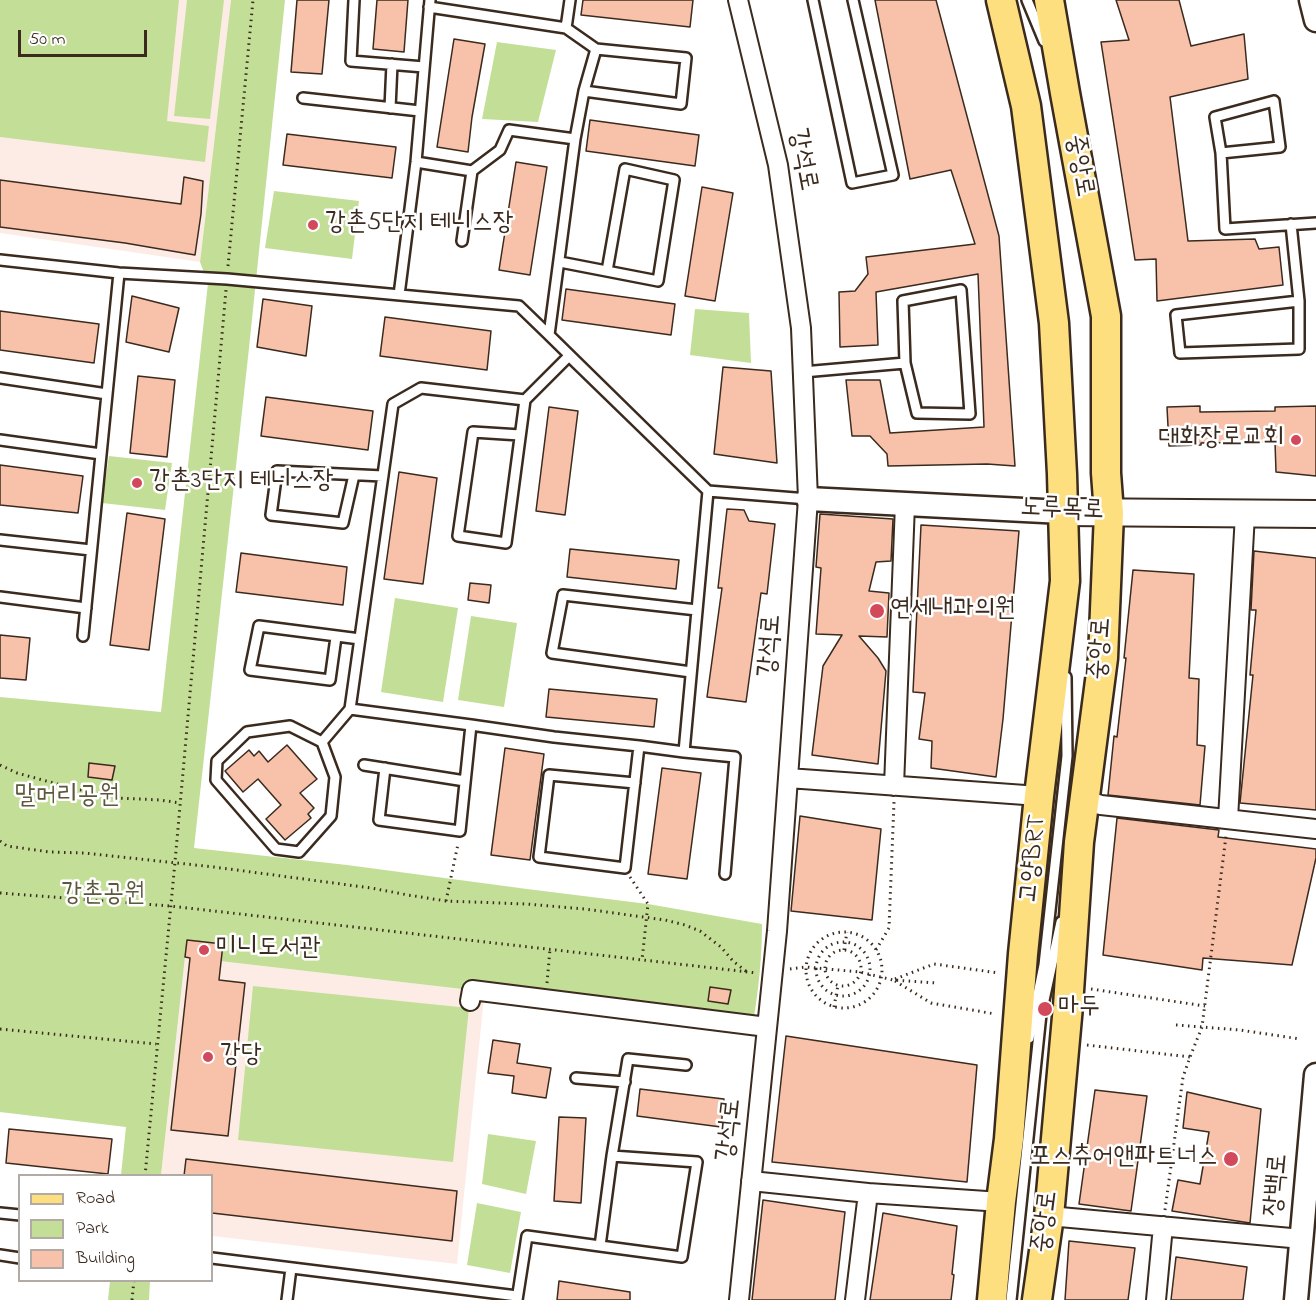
<!DOCTYPE html>
<meta charset="utf-8">
<style>
body{margin:0}
#map{position:relative;width:1316px;height:1300px;overflow:hidden;background:#fff;font-family:"Indie Flower",sans-serif}
canvas{display:block}
.legend{position:absolute;left:18px;top:1174px;width:195px;height:108px;box-sizing:border-box;background:#fff;border:2px solid #b1aaa5;margin:0;padding:8px 10px;list-style:none;font-size:18px;color:#3b2a1e}
.legend li{display:flex;align-items:center;gap:12px;height:30px}
.legend b{width:30px;border:2px solid #b1aaa5}
.scale{position:absolute;left:18px;top:30px;width:129px;height:27px;box-sizing:border-box;border:3px solid #3b2a1e;border-top:0;padding-left:8px;font-size:18px;line-height:21px;white-space:nowrap;color:#3b2a1e;-webkit-text-stroke:4px #fff;paint-order:stroke}
</style>
<div id="map">
<canvas width="1316" height="1300"></canvas>
<ul class="legend">
<li><b style="height:8px;background:#fddf80"></b>Road</li>
<li><b style="height:16px;background:#c3df97"></b>Park</li>
<li><b style="height:16px;background:#f7c1aa"></b>Building</li>
</ul>
<div class="scale">50 m</div>
</div>
<script>
const c = document.querySelector('canvas').getContext('2d');
c.lineJoin = 'round';
function paint(path, color) { c.fillStyle = color; c.fill(path, 'evenodd'); }
function strokePath(path, color, width, dash) { c.strokeStyle = color; c.lineWidth = width; c.lineCap = dash ? 'butt' : 'round'; c.setLineDash(dash || []); c.stroke(path); }
function label(font, color, halo, rows, align = 'center') {
  c.font = font + ' "Indie Flower","Poor Story",sans-serif'; c.lineWidth = 5; c.setLineDash([]); c.textBaseline = 'middle'; c.strokeStyle = halo; c.fillStyle = color; for (const [text, x, y, turn = 0] of rows) {
    c.save(); c.translate(x, y); c.rotate((+turn || 0) * Math.PI / 180); c.textAlign = isNaN(turn) ? turn : align; if (halo) c.strokeText(text, 0, 0); c.fillText(text, 0, 0); c.restore();
  }
}
paint(new Path2D(`
 M0,0H231L200,262L0,233Z
 M185,957L462,989V993L484,997L457,1264L212,1236V1176H161Z`), '#fdece6');
paint(new Path2D(`
 M0,0H179L167,121L209,126L205,162L0,137Z
 M187,0H224L210,119L174,116Z
 M231,0H285L249,348L194,848L347,865L527,889L648,904L762,924C762,955 759,986 754,1017L463,985L462,989L185,957L161,1175H121L126,1127L0,1112V697L161,712L208,283L200,262Z
 M497,42L556,50L538,122L482,119Z
 M274,191L359,201L352,259L265,248Z
 M695,309L749,313L751,363L690,355Z
 M109,456L172,463L165,510L102,503Z
 M395,598L458,608L443,702L381,692Z
 M471,616L517,623L504,707L458,700Z
 M253,986L469,1008L453,1162L238,1140Z
 M488,1134L536,1141L526,1194L482,1184Z
 M477,1203L521,1212L510,1273L467,1265Z
 M110,1281H150L149,1300H108Z`), '#c3df97');
const building = new Path2D(`
 M297,0H329L322,74L291,72Z
 M377,0H408L404,52L373,49Z
 M583,0H693L690,27L581,15Z
 M875,0H936L999,236L1015,466L987,464L888,466L887,454L870,436H852L846,380H880L890,433L984,427L978,274L876,292L878,345L840,347L839,292L855,291L868,274L866,257L975,244L951,170L910,179Z
 M1116,0H1179L1191,46L1244,34L1248,79L1170,97L1188,241L1255,239L1259,249L1279,247L1283,285L1157,301L1156,259L1135,260L1101,42L1129,40Z
 M454,39L485,44L472,117L468,152L437,147Z
 M590,120L699,135L695,166L586,151Z
 M287,134L396,147L392,178L283,165Z
 M516,162L547,167L530,275L499,270Z
 M184,177L203,181L201,214L195,255L125,243L0,227V180L181,204Z
 M702,187L733,193L715,301L685,296Z
 M566,289L675,304L671,335L562,320Z
 M132,296L179,308L169,352L126,342Z
 M263,299L312,306L306,356L257,347Z
 M0,311L99,324L94,363L0,350Z
 M385,317L491,331L487,370L380,356Z
 M723,367L771,371L777,463L714,454Z
 M138,376L175,380L167,457L130,453Z
 M266,397L373,411L368,450L261,436Z
 M1200,406V412L1275,411V407L1316,406V476L1276,472L1275,442L1201,443V445L1169,446L1167,407Z
 M549,407L578,411L565,515L536,511Z
 M0,465L83,476L78,513L0,505Z
 M399,472L437,478L423,584L384,579Z
 M727,509L744,510L749,521L775,524L767,594L761,593L746,702L707,697L722,588H718Z
 M127,513L165,519L149,650L110,645Z
 M820,514L893,519L891,561L876,562L869,591L889,593L887,637L859,636L878,658L886,671L878,764L812,755L823,666L842,635L816,634L821,568L816,567Z
 M921,525L1019,531L1003,719L996,777L931,768L932,741L919,739L925,693L913,692Z
 M570,549L679,560L676,589L567,577Z
 M1254,551L1316,558V810L1240,803L1253,675H1250L1256,610H1251Z
 M241,553L347,567L343,605L236,592Z
 M1133,570L1194,574L1189,678L1199,679L1197,745L1205,746L1200,805L1108,795L1114,736L1117,737L1126,658H1124Z
 M470,583L491,585L489,603L468,600Z
 M0,635L30,638L26,680L0,678Z
 M549,689L657,699L654,727L546,717Z
 M287,745L317,779L300,793L314,808L308,814L311,818L285,840L266,819L281,805L258,779L243,792L225,771L249,750L254,756L259,751L268,762Z
 M505,748L544,754L530,860L491,855Z
 M89,763L115,766L112,780L88,777Z
 M662,768L701,773L687,879L648,874Z
 M800,816L881,829L872,920L791,911Z
 M1117,818L1219,830L1218,837L1316,849V858L1292,965L1203,958L1202,970L1103,955Z
 M187,940L223,944L219,980L245,983L228,1136L171,1130L190,958L185,957Z
 M710,987L731,990L728,1004L708,1001Z
 M786,1036L977,1065L967,1182L772,1162Z
 M493,1040L520,1044L517,1063L551,1068L546,1098L512,1093L514,1076L488,1073Z
 M640,1089L724,1099L721,1127L637,1116Z
 M1095,1090L1147,1096L1131,1211L1079,1204Z
 M1187,1092L1261,1109L1250,1223L1172,1211L1178,1180L1200,1184L1209,1132L1183,1128Z
 M559,1117L586,1118L581,1203L554,1201Z
 M9,1129L112,1139L108,1174L6,1163Z
 M186,1159L457,1191L452,1241L212,1213V1176H184Z
 M763,1200L845,1212L835,1300H752Z
 M883,1213L957,1226L952,1274L954,1275L951,1300H870Z
 M1069,1241L1135,1248L1128,1300H1065Z
 M1176,1257L1247,1267L1243,1300H1171Z
 M559,1281L630,1292V1300H557Z`);
paint(building, '#f7c1aa');
strokePath(building, '#3b2a1e', 1.5);
const service = new Path2D(`
 M354,0L351,61L424,67
 M813,0L852,183L893,175L853,0
 M1027,0L1044,41
 M429,7L566,28
 M584,91L681,104L686,58L596,49
 M303,98L420,111
 M390,108L392,64
 M1221,153L1280,147L1274,101L1215,117L1221,153L1225,229L1316,223
 M416,162L472,171L500,150L509,130L575,139
 M1291,224L1299,301V349L1180,353L1176,315L1299,301
 M462,241L472,171
 M0,260L119,273L227,279L519,306L549,335
 M560,262L658,281L674,180L625,169L607,271
 M961,290L970,414L917,413L905,363L903,301Z
 M399,295L416,162L430,0
 M803,372L905,363
 M0,378L107,394
 M520,435L473,432L458,536L506,543L525,400L569,356L708,491L549,335L575,139L584,91L596,49L566,28L570,0
 M0,440L101,454
 M354,475L343,523L271,515L277,471L383,476
 M0,540L91,550
 M0,597L86,608
 M83,636L119,273
 M336,637L330,680L250,670L259,626L360,639
 M691,672L552,653L563,595L697,610
 M471,725L350,709L393,404L421,388L525,400
 M290,726L322,742L335,777L331,816L299,852L276,849L216,780L217,761L247,732Z
 M322,742L350,709
 M684,752L708,491L808,499
 M364,765L465,781
 M385,768L379,820L460,831L471,725L554,737L639,746L684,752L735,757L725,874
 M635,783L549,775L539,857L625,868L639,746
 M1029,1038L1044,965L1067,756L1066,677
 M576,1078L625,1082
 M0,1213L20,1215
 M600,1246L682,1257L697,1162L612,1156
 M0,1255L20,1258
 M212,1258L517,1296
 M287,1300L291,1268
 M517,1300L527,1236L600,1246L612,1156L628,1059L686,1065
 M1011,1300L1041,1014L1061,922`);
const minor = new Path2D(`
 M738,0L778,165L801,328L808,499L777,931L739,1300
 M788,778L1039,796
 M894,786L905,504
 M1084,800L1101,805L1316,829
 M1228,819L1245,514
 M470,1001L472,990L767,1027
 M751,1181L868,1193L1001,1202
 M1049,1216L1302,1239
 M855,1300L868,1193
 M1156,1300L1163,1226`);
const tertiary = new Path2D(`
 M1311,0L1316,20
 M808,499L1063,512
 M1296,1300L1316,1075`);
const secondary = new Path2D(`
 M1063,512L1316,514`);
const primary = new Path2D(`
 M992,1300L1001,1202L1009,1139L1023,954L1039,796L1065,581L1062,474L1054,323L1026,106L1001,0
 M1037,1300L1049,1216L1068,1006L1079,842L1103,658L1109,513L1106,473V316L1065,93L1049,0`);
strokePath(service, '#3b2a1e', 14);
strokePath(minor, '#3b2a1e', 22);
strokePath(tertiary, '#3b2a1e', 27);
strokePath(secondary, '#3b2a1e', 30);
strokePath(primary, '#3b2a1e', 33);
strokePath(new Path2D(`
 M228,266L253,0
 M0,765L17,773L72,788L118,798L160,800L180,803
 M0,841L7,846L50,852L84,853L214,867L371,888L408,895L446,901L526,904L585,909L665,920L685,925L700,931L721,947L733,961L747,972
 M630,877L648,904L642,960
 M0,893L170,906L757,973
 M446,901L458,844
 M806 970a38 38 0 1 1 76 0a38 38 0 1 1-76 0Z
 M816 969a27 27 0 1 1 54 0a27 27 0 1 1-54 0Z
 M844,950L847,932
 M876,950L889,928L894,802
 M825 968a18 18 0 1 1 36 0a18 18 0 1 1-36 0Z
 M790,969L806,967L860,972L893,980L936,983
 M895,979L934,964L999,973
 M895,981L931,1003L995,1014
 M547,983L550,949
 M1091,989L1205,1006
 M834,1007L838,985
 M1176,1025L1240,1030L1300,1039
 M0,1029L156,1044
 M1087,1045L1190,1057
 M145,1176L175,862L226,290
 M1165,1210L1183,1077L1190,1057L1202,1027L1226,836
 M132,1300L134,1280`), '#3b2a1e', 3, [1.5, 4.5]);
strokePath(service, '#fff', 9);
strokePath(minor, '#fff', 18);
strokePath(tertiary, '#fff', 22);
strokePath(secondary, '#fff', 26);
strokePath(primary, '#fddf80', 28);
for (const [x, y, r, color] of [
 [313,225,6,"#d1495b"],
 [1296,440,6,"#d1495b"],
 [137,483,6,"#d1495b"],
 [877,611,8,"#d1495b"],
 [204,950,6,"#d1495b"],
 [1045,1009,8,"#d1495b"],
 [208,1057,6,"#d1495b"],
 [1231,1159,8,"#d1495b"]
]) { const dot = new Path2D(); dot.arc(x, y, r, 0, 2 * Math.PI); c.fillStyle = color; c.fill(dot); strokePath(dot, '#fff', 2); }
label('26px', '#3b2a1e', '#fff', [
 ["강석로",801,160,79],
 ["중앙로",1078,166,80],
 ["노루목로",1062,511,2],
 ["강석로",772,646,-86],
 ["중앙로",1102,649,-86],
 ["고양BRT",1035,859,-84],
 ["강석로",731,1130,-84],
 ["장백로",1278,1185,-85],
 ["중앙로",1047,1222,-83]
]);
label('26px', '#3b2a1e', '#fff', [
 ["강촌5단지 테니스장",325,225],
 ["대화장로교회",1284,440,"right"],
 ["강촌3단지 테니스장",149,483],
 ["연세내과의원",890,611],
 ["미니도서관",216,950],
 ["마두",1058,1009],
 ["강당",220,1057],
 ["포스츄어앤파트너스",1218,1159,"right"]
], 'left');
label('26px', '#5d573c', '#fff', [
 ["말머리공원",67,798],
 ["강촌공원",103,896]
]);
</script>
